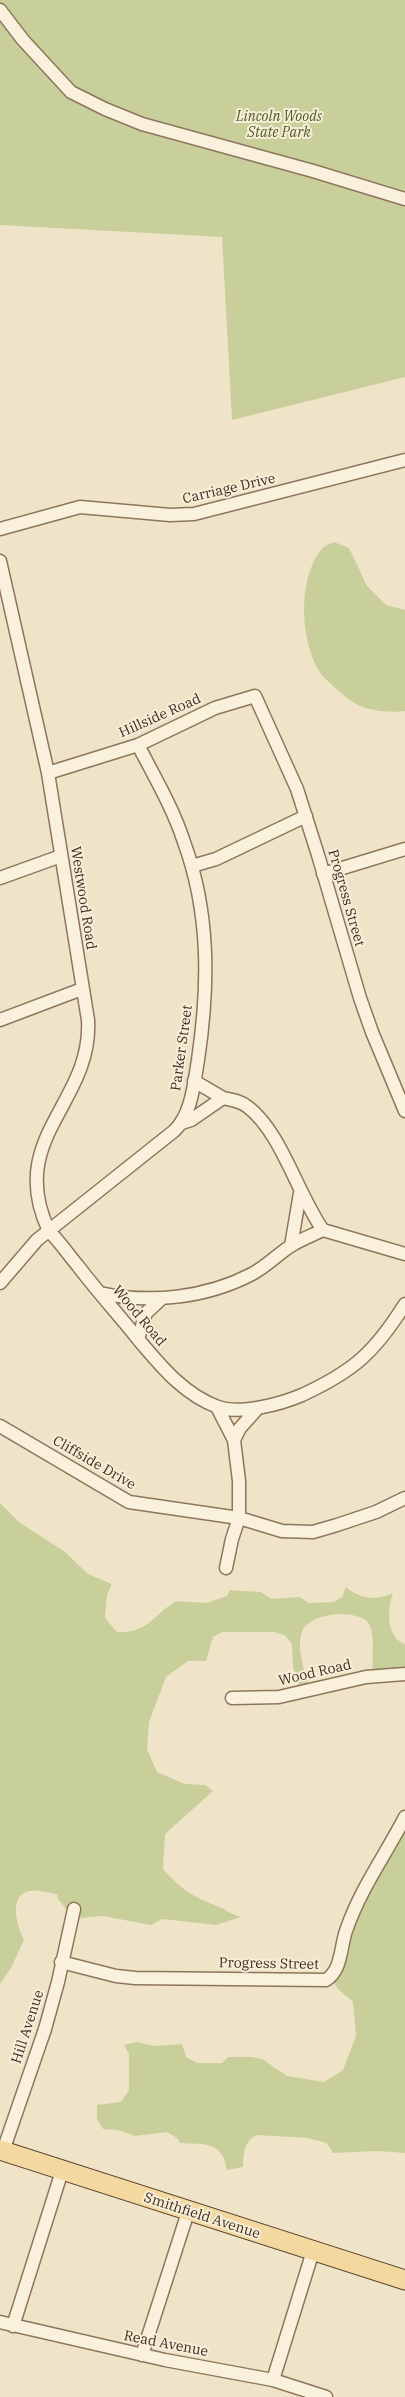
<!DOCTYPE html>
<style>
body{margin:0}
canvas{display:block;background:#f0e4c8}
</style>
<canvas width="405" height="2397"></canvas>
<script>
const c = document.querySelector('canvas').getContext('2d');
c.lineJoin = 'round';
function paint(path, color) { c.fillStyle = color; c.fill(path, 'evenodd'); }
function strokePath(path, color, width, dash) { c.strokeStyle = color; c.lineWidth = width; c.lineCap = dash ? 'butt' : 'round'; c.setLineDash(dash || []); c.stroke(path); }
function label(font, color, halo, rows, align = 'center') {
  c.font = font + ' "IBM Plex Serif",serif'; c.lineWidth = 4; c.setLineDash([]); c.textBaseline = 'middle'; c.strokeStyle = halo; c.fillStyle = color; for (const [text, x, y, turn = 0] of rows) {
    c.save(); c.translate(x, y); c.rotate((+turn || 0) * Math.PI / 180); c.textAlign = isNaN(turn) ? turn : align; if (halo) c.strokeText(text, 0, 0); c.fillText(text, 0, 0); c.restore();
  }
}
paint(new Path2D(`
 M0,0H405V377L232,420L222,237L0,225Z
 M334,542L349,548L367,586L386,605L405,610V711C391,713 368,711 356,704C348,700 327,681 321,674C300,644 297,579 321,550C324,546 330,544 334,542Z
 M0,1503L20,1523L64,1551L88,1574L112,1584L107,1595L105,1618L117,1632C148,1634 154,1614 176,1601L206,1603L227,1596L230,1590L261,1592L271,1599L300,1597L309,1603L334,1602L342,1597L346,1587C359,1599 377,1601 393,1593C387,1610 386,1637 405,1644V1675L373,1674C371,1659 376,1638 369,1624C361,1609 309,1611 302,1632C296,1648 305,1673 310,1689L300,1691L293,1667L292,1645L286,1636L275,1632H222L213,1637L206,1661H188L166,1677L149,1722L147,1749L157,1772L185,1784L205,1785L213,1791L165,1834L163,1869C183,1891 192,1896 219,1907C227,1910 232,1915 241,1917L216,1925L162,1919L151,1925L103,1916L80,1918L75,1920L58,1899L57,1894C49,1893 36,1889 29,1891C8,1896 17,1927 24,1940L11,1968L0,1984Z
 M405,1824V2153L378,2151L333,2153L327,2143L307,2138L257,2135C243,2142 244,2153 243,2167L227,2170C222,2140 205,2145 180,2143L177,2138L167,2132L135,2136L118,2130L103,2129L97,2120V2105L121,2102L129,2090V2054L124,2045L137,2042L154,2046L182,2044L186,2057L197,2063H222L228,2057H252L262,2059L287,2076L324,2082L343,2070L356,2036L353,2002L339,1990L329,1976L337,1954Z`), '#c9cf9b');
const minor = new Path2D(`
 M0,10L23,40L71,92L105,109L142,124L313,171L405,199
 M0,529L80,507L170,515L194,514L405,460
 M0,561L48,773L88,1020C93,1103 5,1138 49,1231C60,1242 68,1254 78,1266C97,1291 118,1314 138,1339C160,1365 184,1395 218,1407C240,1415 281,1404 302,1395C354,1371 375,1352 405,1304
 M48,773L138,745L215,708L255,696L297,789L318,855L360,998L372,1032L405,1111
 M192,866L216,859L306,816
 M323,874L405,849
 M0,878L61,856
 M0,1020L82,989
 M194,1081L223,1098
 M182,1123L191,1120L223,1098C232,1100 241,1101 248,1107C281,1132 298,1195 323,1230
 M323,1230L405,1254
 M291,1246L300,1193
 M0,1283L37,1240L174,1131C192,1114 194,1083 198,1060C209,986 210,913 184,842C173,808 154,776 138,745
 M100,1293C150,1304 206,1298 252,1274C267,1266 278,1254 292,1245C302,1239 313,1235 323,1230
 M138,1339L146,1313L161,1299
 M217,1407L234,1440
 M0,1426L129,1502L239,1518L282,1531L313,1532L337,1525L376,1512L405,1498
 M226,1568L232,1539L239,1518V1481L234,1440L240,1428L258,1408
 M232,1698L279,1697L366,1677L405,1674
 M61,1962L116,1976L135,1978L326,1980C343,1969 340,1945 347,1928C361,1888 386,1854 405,1817
 M3,2151L45,2029L58,1982L74,1909
 M0,2322L165,2360L273,2380L326,2397
 M13,2326L62,2171
 M142,2355L188,2212
 M273,2380L313,2251`);
const primary = new Path2D(`
 M0,2150L405,2280`);
strokePath(minor, '#8d765c', 15);
strokePath(primary, '#5b4430', 21);
strokePath(minor, '#faf1dc', 12);
strokePath(primary, '#f3d9a0', 19);
label('italic 14px', '#4d5a26', '#f7eed8', [
 ["Lincoln Woods",279,117],
 ["State Park",279,133]
]);
label('14px', '#3d2e20', '#f7eed8', [
 ["Carriage Drive",229,489,-13],
 ["Hillside Road",160,716,-24],
 ["Westwood Road",83,898,81],
 ["Progress Street",346,898,74],
 ["Parker Street",182,1048,-82],
 ["Wood Road",139,1316,50],
 ["Cliffside Drive",94,1463,30],
 ["Wood Road",315,1673,-13],
 ["Progress Street",269,1964,1],
 ["Hill Avenue",28,2027,-72],
 ["Smithfield Avenue",202,2216,18],
 ["Read Avenue",166,2344,11]
]);
</script>
